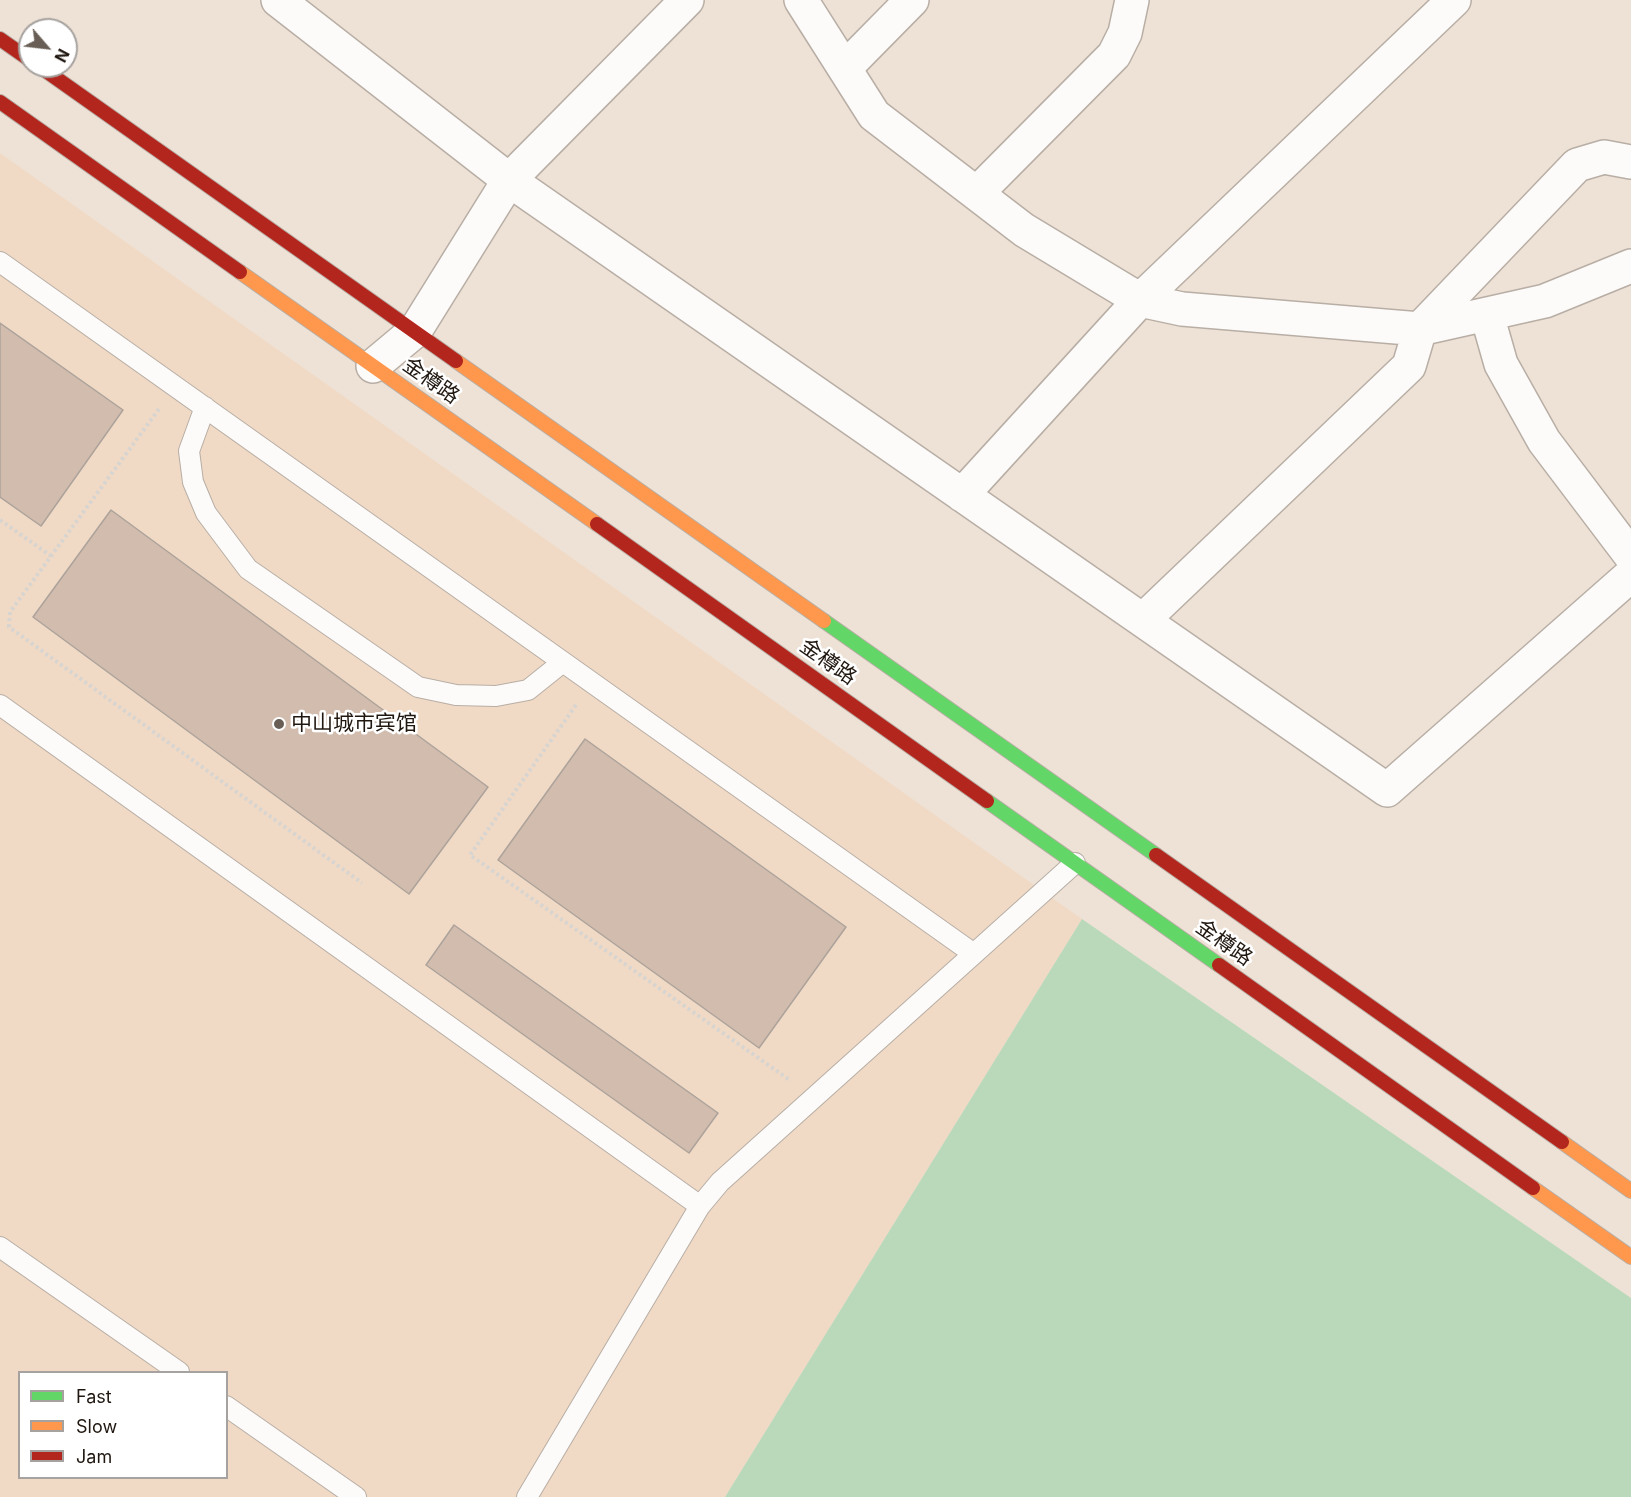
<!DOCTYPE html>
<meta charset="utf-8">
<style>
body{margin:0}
#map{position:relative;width:1631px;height:1497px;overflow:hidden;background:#eee2d6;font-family:Inter,sans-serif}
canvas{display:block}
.legend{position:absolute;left:18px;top:1371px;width:210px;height:108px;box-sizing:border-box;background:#fff;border:2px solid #a6a29f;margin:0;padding:8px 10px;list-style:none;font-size:18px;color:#201710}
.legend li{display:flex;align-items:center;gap:12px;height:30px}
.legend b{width:30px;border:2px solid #a6a29f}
.north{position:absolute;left:18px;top:18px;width:60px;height:60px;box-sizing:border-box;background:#fff;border:2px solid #a6a29f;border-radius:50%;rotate:118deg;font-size:16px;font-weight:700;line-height:24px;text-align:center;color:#201710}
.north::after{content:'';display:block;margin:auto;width:21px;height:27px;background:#685e55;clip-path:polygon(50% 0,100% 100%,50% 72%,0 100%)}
</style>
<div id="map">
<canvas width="1631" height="1497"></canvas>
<ul class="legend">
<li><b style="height:8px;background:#63d668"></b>Fast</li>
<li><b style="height:8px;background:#ff974d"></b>Slow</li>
<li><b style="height:8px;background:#b3261e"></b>Jam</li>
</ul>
<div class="north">N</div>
</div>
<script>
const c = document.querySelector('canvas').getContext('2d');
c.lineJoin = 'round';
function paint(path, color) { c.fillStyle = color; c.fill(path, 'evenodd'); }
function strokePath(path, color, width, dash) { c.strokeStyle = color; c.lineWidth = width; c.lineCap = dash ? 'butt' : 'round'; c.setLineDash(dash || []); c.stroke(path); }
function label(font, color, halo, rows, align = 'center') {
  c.font = font + ' Inter,"Noto Sans SC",sans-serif'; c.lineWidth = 5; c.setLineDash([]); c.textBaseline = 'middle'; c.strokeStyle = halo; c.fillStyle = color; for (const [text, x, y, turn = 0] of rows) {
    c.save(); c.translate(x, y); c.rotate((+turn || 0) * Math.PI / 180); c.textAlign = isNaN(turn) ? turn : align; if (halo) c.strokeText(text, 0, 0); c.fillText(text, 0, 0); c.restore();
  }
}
paint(new Path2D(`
 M0,153L1082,919L725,1497H0ZM20,1372H226V1478H20Z`), '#f0dac6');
paint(new Path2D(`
 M1082,919L1631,1298V1497H725Z`), '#bad9ba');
const building = new Path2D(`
 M0,323L123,410L41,526L0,497Z
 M111,510L488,787L409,894L33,617Z
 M585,739L846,927L759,1048L498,860Z
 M454,925L718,1113L689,1153L426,965Z`);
paint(building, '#d1bcae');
strokePath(building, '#ada39b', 1.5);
const lane = new Path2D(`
 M0,262L974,954
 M205,407L189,451L193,482L206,513L248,569L418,687L456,695L496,696L528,690L563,662
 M0,705L700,1206L720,1182L1075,863
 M0,1247L179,1372
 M226,1406L356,1497
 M527,1497L700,1206`);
const street = new Path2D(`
 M278,0L509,180L1387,790L1631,575
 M801,0L874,115L1024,230L1140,300L1182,309L1420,329L1545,301L1631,266
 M845,68L912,0
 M977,193L1114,55L1125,33L1132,0
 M1487,315L1501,364L1544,441L1631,556
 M373,366L415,331L509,180L687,0
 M962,495L1140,300L1454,0
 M1143,620L1409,366L1420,329L1577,165L1604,157L1631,162`);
const fast = new Path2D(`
 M824,621L1156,855
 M987,801L1219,965`);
const slow = new Path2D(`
 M240,272L597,524
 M456,361L824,621
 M1562,1142L1631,1191
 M1533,1188L1631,1257`);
const jam = new Path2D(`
 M0,39L30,60
 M39,66L456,361
 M0,102L240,272
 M597,524L987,801
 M1156,855L1562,1142
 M1219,965L1533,1188`);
strokePath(lane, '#b8aea5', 22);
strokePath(street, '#b8aea5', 36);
strokePath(fast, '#b8aea5', 16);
strokePath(slow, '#b8aea5', 16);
strokePath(jam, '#b8aea5', 16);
strokePath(new Path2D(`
 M159,409L10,612L9,627L362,883
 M0,520L51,556
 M576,705L470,855L791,1081`), '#d8d4d0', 4, [3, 3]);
strokePath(lane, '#fcfbf9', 20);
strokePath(street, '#fcfbf9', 33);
strokePath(fast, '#63d668', 14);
strokePath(slow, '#ff974d', 14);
strokePath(jam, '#b3261e', 14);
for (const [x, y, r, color] of [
 [279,724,6,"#685e55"]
]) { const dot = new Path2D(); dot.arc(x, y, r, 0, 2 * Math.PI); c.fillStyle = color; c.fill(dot); strokePath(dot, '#fff', 2); }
label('21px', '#201710', '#fff', [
 ["金樽路",431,381,35],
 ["金樽路",828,662,35],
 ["金樽路",1224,943,35]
]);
label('21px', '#201710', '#fff', [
 ["中山城市宾馆",291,724]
], 'left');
</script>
